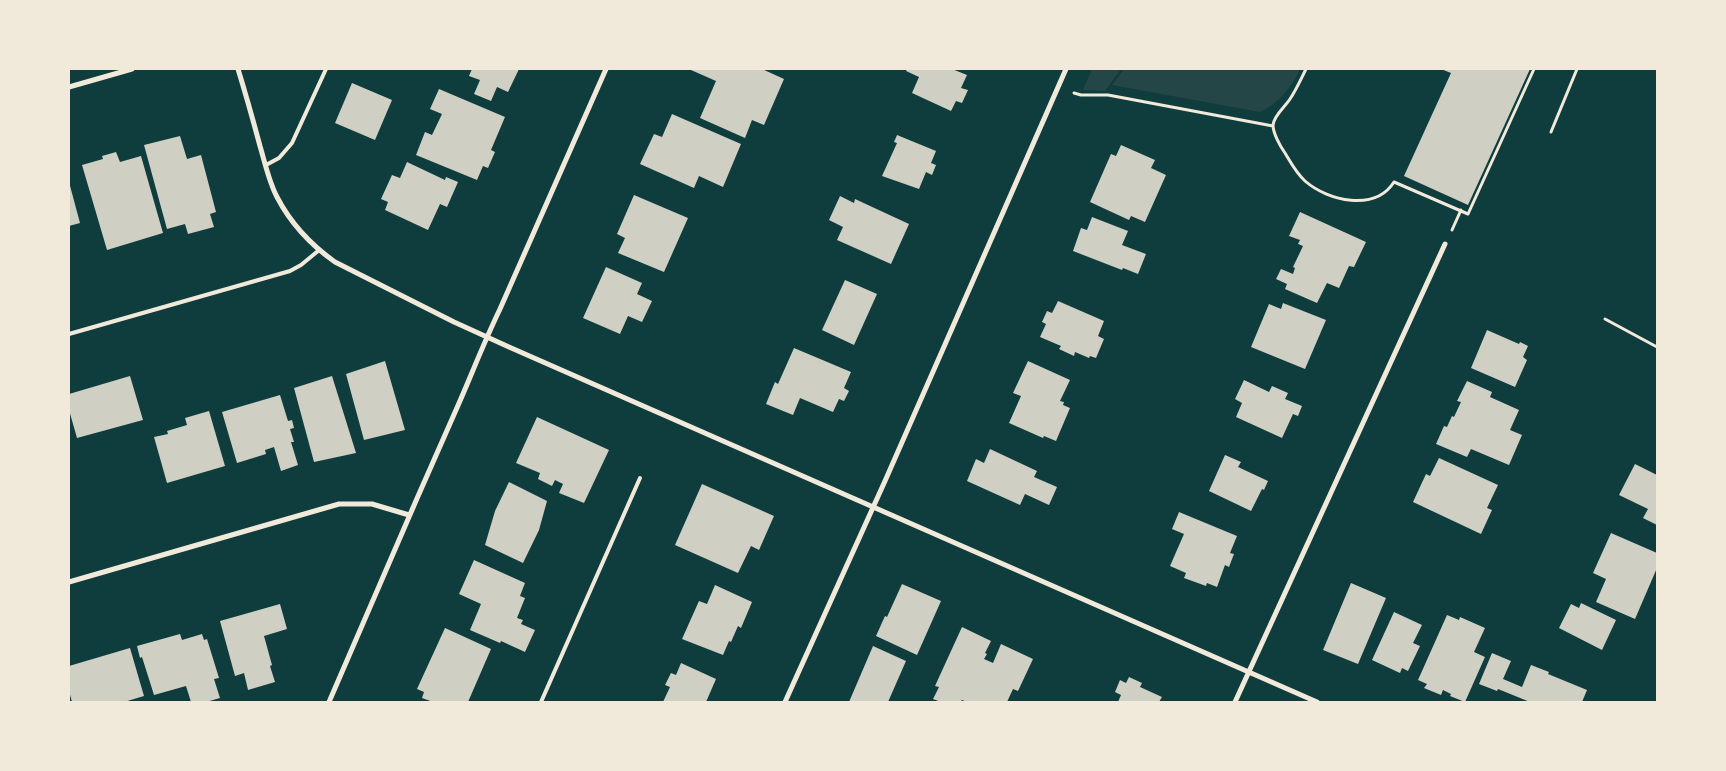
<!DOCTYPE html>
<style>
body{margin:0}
#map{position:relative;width:1726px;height:771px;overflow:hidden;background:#0f3d3e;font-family:"Noto Sans",sans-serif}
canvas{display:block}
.frame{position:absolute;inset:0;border:70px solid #f1e9da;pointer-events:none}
</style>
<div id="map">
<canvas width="1726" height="771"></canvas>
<div class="frame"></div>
</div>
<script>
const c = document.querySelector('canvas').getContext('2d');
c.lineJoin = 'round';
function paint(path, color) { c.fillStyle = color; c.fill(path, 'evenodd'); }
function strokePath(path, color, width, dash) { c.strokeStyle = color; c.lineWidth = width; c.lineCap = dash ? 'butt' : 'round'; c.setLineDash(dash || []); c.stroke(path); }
paint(new Path2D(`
 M1092,69H1121L1105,91L1083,90Z
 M1124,69H1300C1293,86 1277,105 1260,112L1112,85Z`), '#244646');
paint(new Path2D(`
 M472,69H519L508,92L497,87L491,101L474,94L480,80L469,76Z
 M691,69H762L784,79L764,125L752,120L745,138L700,118L716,81L691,70Z
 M907,69H952L967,75L961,88L968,90L962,103L956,101L951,111L912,93L919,77L906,71Z
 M1441,69H1530L1468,205L1404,176L1451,73Z
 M352,83L392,100L375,140L335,123Z
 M439,89L505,117L491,150L495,152L488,168L483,166L477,180L416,155L425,132L432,135L442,114L430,109Z
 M672,114L741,144L723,187L699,176L694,188L640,164L654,134L662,137Z
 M897,135L936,151L931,163L936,165L932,175L926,172L919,189L882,176L897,143L894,142Z
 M180,136L187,159L201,155L216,212L210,214L214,227L188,234L185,224L167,229L144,145Z
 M1121,145L1155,160L1151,168L1166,175L1145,222L1131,216L1129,220L1090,202L1111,154L1116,156Z
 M116,152L120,162L141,156L163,233L107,250L82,165L103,159L102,156Z
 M407,162L445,180L446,177L458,182L447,207L440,204L428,230L385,210L388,202L381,199L392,175L400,178Z
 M69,182L80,223L69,226Z
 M634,195L688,218L664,272L618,253L625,238L617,234Z
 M840,196L854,203L855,199L909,224L891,264L837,240L843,227L829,220Z
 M1300,212L1366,242L1354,267L1349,266L1339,288L1327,283L1317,303L1285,289L1287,284L1276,279L1281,269L1293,274L1295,268L1293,267L1303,246L1298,244L1300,240L1289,236Z
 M1092,217L1128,231L1122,245L1146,254L1138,274L1123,268L1122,270L1073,251L1081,228L1087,230Z
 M606,267L642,283L637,294L652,301L642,322L628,316L620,334L583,318Z
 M845,280L877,294L854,345L822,330Z
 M1058,301L1104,321L1098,336L1104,339L1096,358L1090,356L1089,358L1075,352L1074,356L1059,349L1061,346L1040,337L1046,324L1042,322L1047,311L1052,313Z
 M1283,303L1326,320L1305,369L1251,347L1269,304L1281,309Z
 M1487,330L1519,344L1520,342L1528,346L1523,357L1527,360L1515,387L1471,368Z
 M794,348L851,372L844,388L849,391L844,401L839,399L833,412L800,398L793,415L766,404L775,382L778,384Z
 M385,361L405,430L364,440L346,374Z
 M1028,361L1070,380L1060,401L1064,402L1063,405L1070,408L1056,441L1044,436L1043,438L1009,423L1021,396L1013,393Z
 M130,376L143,420L77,438L69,410V394Z
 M332,376L356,453L314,462L294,388Z
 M1244,380L1269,392L1272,386L1288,393L1285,399L1302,406L1298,416L1293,414L1282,438L1236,417L1242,403L1235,399Z
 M1467,381L1492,392L1490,397L1519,410L1510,430L1522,435L1509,465L1471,449L1467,457L1436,444L1444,426L1447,427L1452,416L1454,417L1461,402L1457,401Z
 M280,395L288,421L292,420L294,428L290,429L294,442H291L298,465L281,471L274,447L265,450L266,454L237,463L222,412Z
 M209,411L225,466L167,483L154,437L168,434L167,431L187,425L185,418Z
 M537,417L609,450L584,503L559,493L563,484L555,480L552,486L538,479L540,473L516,463Z
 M990,449L1037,471L1034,477L1057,487L1049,505L1025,494L1020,505L967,481L976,459L984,463Z
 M1225,455L1241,462L1238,467L1268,481L1264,490L1262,489L1251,511L1209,491Z
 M1439,458L1498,485L1487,508L1492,510L1481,534L1413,502L1426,474L1430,476Z
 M1635,464L1657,475V525L1643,518L1648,509L1619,495Z
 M509,482L547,501L539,530L523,563L485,545L495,511Z
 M702,484L774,516L759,550L751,546L738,573L675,545Z
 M1179,512L1237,536L1230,553L1234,554L1229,567L1225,565L1217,587L1207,583L1206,586L1184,578L1186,573L1170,566L1184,534L1172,529Z
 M1611,533L1657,553V568L1635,619L1596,602L1606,579L1593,573Z
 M474,560L525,583L520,596L525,598L517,618L523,620L521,624L535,630L525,652L501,641L500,643L470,630L481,604L459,594Z
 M1351,583L1386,598L1358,664L1323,650Z
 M902,584L941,601L917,655L876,636L885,616L887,617Z
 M715,585L752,602L741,628L738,626L731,642L729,641L723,655L682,639L699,601L707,604Z
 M1581,603L1616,620L1602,650L1559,628L1571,604L1579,608Z
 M280,604L287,629L264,636L272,665L270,666L275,682L248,690L244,673L235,676L220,621Z
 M1394,612L1422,625L1413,643L1420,646L1408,671L1402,668L1400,673L1372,660Z
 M1447,615L1459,620L1460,617L1485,628L1474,652L1485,657L1465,702L1450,696L1451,694L1443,690L1441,695L1424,688L1427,684L1418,680Z
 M962,627L991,641L985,653L987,654L984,659L993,663L1001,644L1033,659L1018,691L1013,689L1007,702H967L962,700L960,702H941L933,699L939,687L935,686Z
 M445,628L491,649L468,702H433L422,698L424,692L417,689Z
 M180,634L182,640L202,634L204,640L207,639L219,678L214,679L220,698L206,702H191L186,686L154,695L142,657L140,658L137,646Z
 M873,646L906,661L888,702H849Z
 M130,648L144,696L124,702H72L69,691V666Z
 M1492,653L1511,661L1503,679L1522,687L1531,665L1549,672L1548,674L1587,690L1582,702H1530L1498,689L1497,691L1479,684Z
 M681,663L716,679L706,702H663L670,687L665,685L671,673L676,675Z
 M1129,677L1142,683L1140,687L1162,697L1159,702H1118L1121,695L1115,692L1120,680L1126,683Z`), '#cfcfc3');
strokePath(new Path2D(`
 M1306,69C1301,79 1296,90 1290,99C1285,107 1274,115 1273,125C1273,133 1280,146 1285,153C1291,163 1296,173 1305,181C1328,201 1375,212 1394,182L1468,214L1534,69
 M1074,93L1081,95H1108L1273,126
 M1551,132L1577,69
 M1452,230L1461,210
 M1605,319L1657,347`), '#f1e9da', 3);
strokePath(new Path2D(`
 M266,165L279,158L292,143L326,69
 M69,334L290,271L301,265L318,251
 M541,702L640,478`), '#f1e9da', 4);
strokePath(new Path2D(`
 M238,69C246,95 253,120 260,146C265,163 269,182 277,197C291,224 311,245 335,262L454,322L509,347L1317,702
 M69,87L132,69
 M69,582L339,504H372L409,515
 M329,702C371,604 413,507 456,410C471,376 484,342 500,309L606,69
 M785,702L885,481L1066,69
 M1235,702L1445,244`), '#f1e9da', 5);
</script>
